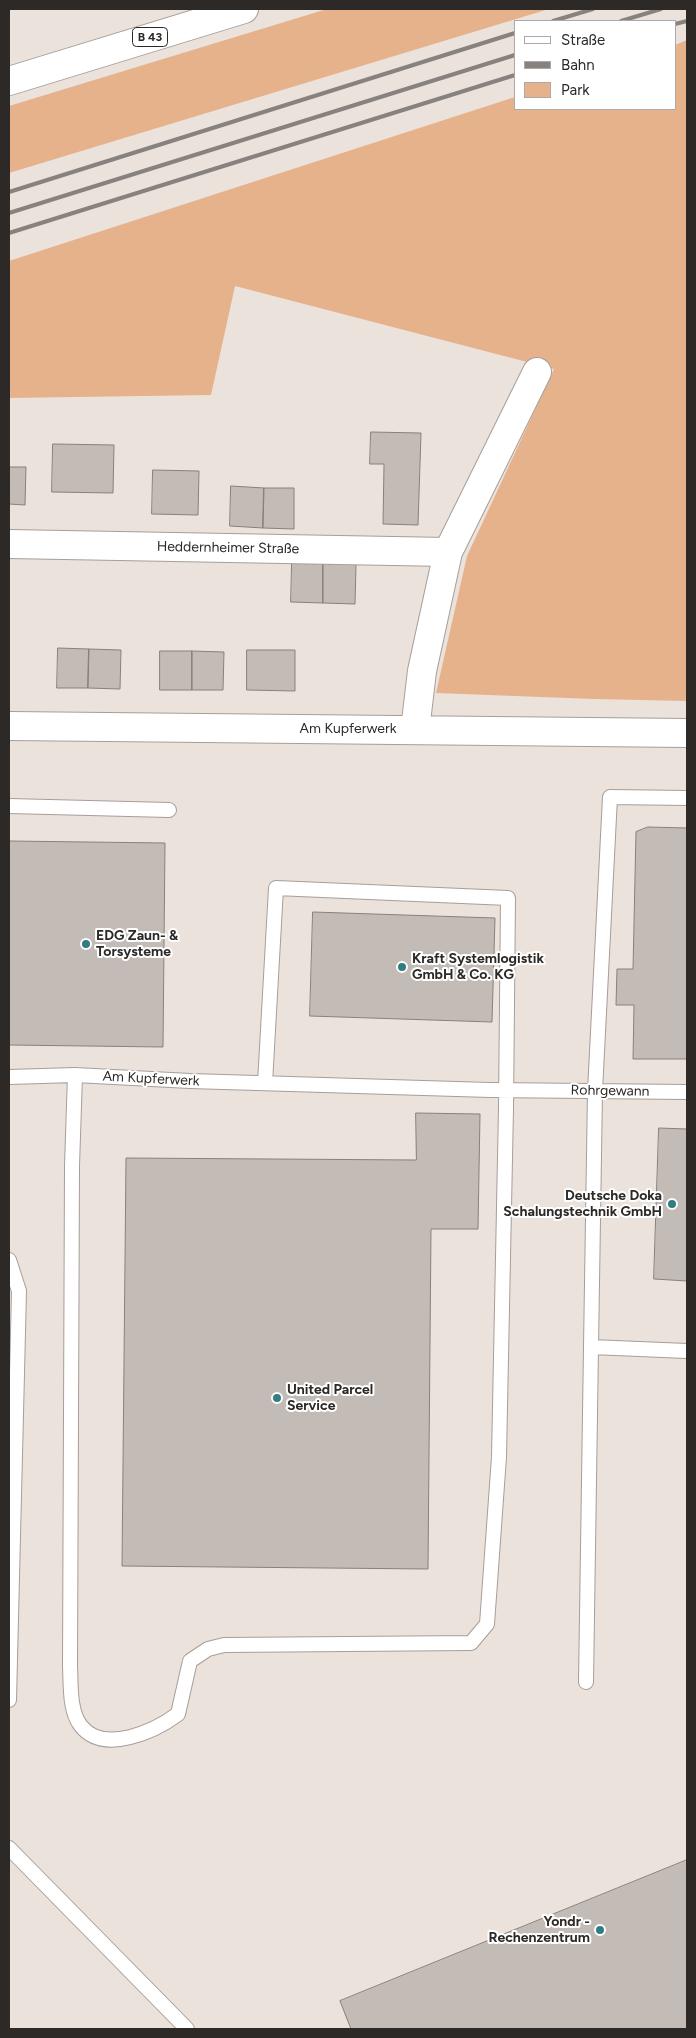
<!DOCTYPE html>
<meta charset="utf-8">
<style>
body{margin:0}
#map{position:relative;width:696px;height:2038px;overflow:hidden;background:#ebe2dc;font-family:Figtree,sans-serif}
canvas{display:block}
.frame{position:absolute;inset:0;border:10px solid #2c2927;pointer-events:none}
.legend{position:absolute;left:514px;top:20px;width:162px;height:90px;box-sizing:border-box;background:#fff;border:1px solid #aba9a9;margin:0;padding:6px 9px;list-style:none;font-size:15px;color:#2c2927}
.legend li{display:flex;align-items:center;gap:10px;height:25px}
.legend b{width:25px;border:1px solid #aba9a9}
</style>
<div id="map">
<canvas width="696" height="2038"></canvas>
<div class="frame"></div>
<ul class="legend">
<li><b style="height:6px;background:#fff"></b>Straße</li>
<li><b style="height:6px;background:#87827e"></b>Bahn</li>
<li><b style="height:14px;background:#e5b28c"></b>Park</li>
</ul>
</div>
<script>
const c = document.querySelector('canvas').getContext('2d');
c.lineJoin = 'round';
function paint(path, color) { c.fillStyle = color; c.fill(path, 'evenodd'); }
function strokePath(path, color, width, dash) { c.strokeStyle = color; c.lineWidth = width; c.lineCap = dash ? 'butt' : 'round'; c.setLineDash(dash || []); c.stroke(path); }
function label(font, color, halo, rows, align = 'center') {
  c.font = font + ' Figtree,sans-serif'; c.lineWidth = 4; c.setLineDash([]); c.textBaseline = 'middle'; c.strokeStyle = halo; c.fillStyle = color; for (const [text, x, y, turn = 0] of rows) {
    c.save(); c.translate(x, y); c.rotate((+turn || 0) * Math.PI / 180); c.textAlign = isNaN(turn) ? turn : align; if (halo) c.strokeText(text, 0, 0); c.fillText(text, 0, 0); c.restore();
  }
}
paint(new Path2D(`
 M327,9H549L9,173V106Z
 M687,40V701L594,699L436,693L467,556L554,369L235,286L211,395L9,398V261L515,97V109H675V45Z`), '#e5b28c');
const building = new Path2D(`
 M371,432L421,433L418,525L383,524L384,464H370Z
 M53,444L114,445L113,493L52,492Z
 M9,467H26L25,505L9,504Z
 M153,470L199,471L198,515L152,514Z
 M231,486L264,488L263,528L230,526Z
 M264,488H294V529L263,528Z
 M292,563H323V603L291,602Z
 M323,563L356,564L355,604L323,603Z
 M58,648L89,649L88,688H57Z
 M89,649L121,650L120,689L88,688Z
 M247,650H295V691L247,690Z
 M160,651H192V690H160Z
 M192,651L224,652L223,690H192Z
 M648,827L687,828V1059H633L634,1005H616L617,969H633L636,832Z
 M9,841L165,843L163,1047L9,1045Z
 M313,912L495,918L492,1022L310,1016Z
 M416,1113L480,1114L478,1229H431L428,1569L122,1566L126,1158L416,1160Z
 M659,1128L687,1129V1281L654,1279Z
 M687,1860V2029H351L340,2001Z`);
paint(building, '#c3bbb6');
strokePath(building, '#88807b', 1);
const service = new Path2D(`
 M687,798L610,797L595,1091L591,1347L687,1351
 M9,806L169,810
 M75,1075L72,1166L70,1666C71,1684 69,1711 81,1726C104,1755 155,1731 178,1714L190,1661L208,1649L224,1645L471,1643L487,1624L499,1457L506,1108L508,898L276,888L265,1083
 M9,1077L75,1075L190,1081L490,1090L687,1092
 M9,1260L19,1291L9,1700
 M586,1682L591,1347
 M9,1848L187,2029`);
const minor = new Path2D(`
 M9,544L448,552L422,671L415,730
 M448,552L537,372
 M9,726L687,733`);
const primary = new Path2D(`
 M9,81L244,9`);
strokePath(service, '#a69e98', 16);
strokePath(minor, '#a69e98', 30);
strokePath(primary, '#a69e98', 30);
strokePath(service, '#fff', 14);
strokePath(minor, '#fff', 28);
strokePath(primary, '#fff', 28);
strokePath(new Path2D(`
 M553,21L593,9
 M621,21L661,9
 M675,24L687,21
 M9,192L515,33
 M9,213L515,55
 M9,233L515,75`), '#87827e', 4);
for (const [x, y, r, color] of [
 [86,944,5,"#337c80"],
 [402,967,5,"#337c80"],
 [672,1204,5,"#337c80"],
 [277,1398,5,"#337c80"],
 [600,1930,5,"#337c80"]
]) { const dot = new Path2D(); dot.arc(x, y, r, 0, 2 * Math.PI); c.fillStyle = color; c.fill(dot); strokePath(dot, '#fff', 2); }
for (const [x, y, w] of [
 [150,37,35]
]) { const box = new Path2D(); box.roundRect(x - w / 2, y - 9.5, w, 19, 4); c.fillStyle = '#fff'; c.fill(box); strokePath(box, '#2c2927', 1); }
label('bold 12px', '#2c2927', null, [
 ["B 43",150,37]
]);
label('14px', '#2c2927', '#fff', [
 ["Heddernheimer Straße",228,548,1],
 ["Am Kupferwerk",348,729],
 ["Am Kupferwerk",151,1079,3],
 ["Rohrgewann",610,1091,1]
]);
label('bold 14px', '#2c2927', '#fff', [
 ["EDG Zaun- &",96,936],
 ["Torsysteme",96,952],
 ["Kraft Systemlogistik",412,959],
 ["GmbH & Co. KG",412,975],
 ["Deutsche Doka",662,1196,"right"],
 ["Schalungstechnik GmbH",662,1212,"right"],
 ["United Parcel",287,1390],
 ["Service",287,1406],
 ["Yondr -",590,1922,"right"],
 ["Rechenzentrum",590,1938,"right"]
], 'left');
</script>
